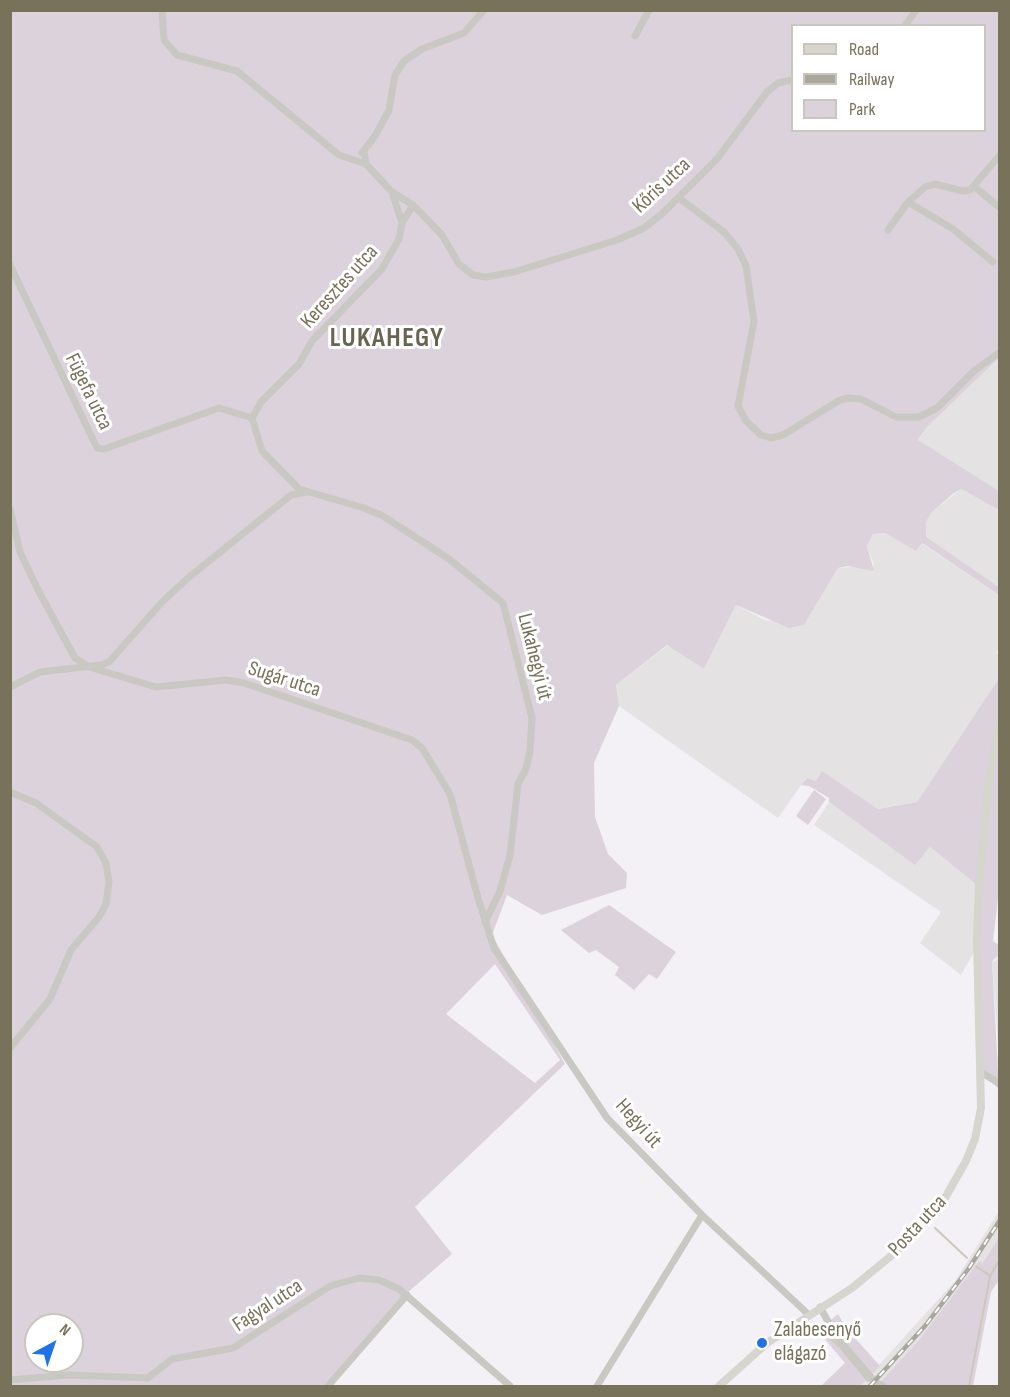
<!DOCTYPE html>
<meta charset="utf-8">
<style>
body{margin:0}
#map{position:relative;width:1010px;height:1397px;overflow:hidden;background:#f3f1f5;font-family:"Sofia Sans Condensed",sans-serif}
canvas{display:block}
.frame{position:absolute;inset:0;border:12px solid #78725b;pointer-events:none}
.legend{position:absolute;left:791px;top:24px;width:195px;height:108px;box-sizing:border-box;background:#fff;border:2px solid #c9c7bd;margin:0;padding:8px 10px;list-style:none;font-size:18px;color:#78725b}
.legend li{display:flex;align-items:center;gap:12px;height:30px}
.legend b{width:30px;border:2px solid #c9c7bd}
.north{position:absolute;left:24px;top:1313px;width:60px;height:60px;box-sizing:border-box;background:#fff;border:2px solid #c9c7bd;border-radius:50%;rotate:40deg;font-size:16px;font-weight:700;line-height:24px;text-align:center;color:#78725b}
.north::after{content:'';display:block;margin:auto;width:21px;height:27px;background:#2073e7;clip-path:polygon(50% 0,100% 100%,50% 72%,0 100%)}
</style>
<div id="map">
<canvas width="1010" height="1397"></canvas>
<div class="frame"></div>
<ul class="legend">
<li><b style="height:8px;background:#d6d5ce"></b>Road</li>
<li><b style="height:8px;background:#aaa79c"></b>Railway</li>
<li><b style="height:16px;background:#dcd2dc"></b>Park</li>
</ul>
<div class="north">N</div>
</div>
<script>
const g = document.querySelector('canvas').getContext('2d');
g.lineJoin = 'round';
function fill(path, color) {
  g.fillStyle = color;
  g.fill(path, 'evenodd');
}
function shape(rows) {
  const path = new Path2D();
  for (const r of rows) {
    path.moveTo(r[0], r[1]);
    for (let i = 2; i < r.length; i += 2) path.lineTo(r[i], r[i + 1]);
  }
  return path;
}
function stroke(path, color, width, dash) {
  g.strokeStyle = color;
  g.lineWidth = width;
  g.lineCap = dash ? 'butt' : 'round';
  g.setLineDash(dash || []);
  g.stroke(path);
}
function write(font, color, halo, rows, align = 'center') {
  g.font = font + ' "Sofia Sans Condensed",sans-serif';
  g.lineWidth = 6;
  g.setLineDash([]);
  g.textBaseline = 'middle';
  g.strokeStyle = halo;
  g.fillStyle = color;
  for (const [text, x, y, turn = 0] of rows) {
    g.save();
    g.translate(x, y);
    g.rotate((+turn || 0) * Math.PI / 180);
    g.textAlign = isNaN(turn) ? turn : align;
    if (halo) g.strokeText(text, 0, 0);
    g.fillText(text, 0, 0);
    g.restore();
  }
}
fill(shape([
 [999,358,999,491,918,441,926,428],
 [961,489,999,510,999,587,926,538,926,522,932,512],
 [885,533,915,550,921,543,999,595,999,648,996,653,999,655,999,678,917,802,878,809,822,772,816,781,806,778,778,818,619,706,616,685,668,645,704,669,736,605,765,620,804,625,838,568,874,565,867,546,873,534],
 [829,802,915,864,930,847,977,885,974,952,961,975,920,943,941,912,814,825],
 [999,954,999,1056,992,960,995,962],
 [999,1211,999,1237,983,1264,979,1261,918,1341,883,1380,877,1386,860,1386,955,1281]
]), '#e4e2e3');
fill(shape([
 [10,11,999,11,999,358,926,428,918,440,999,491,999,510,961,489,954,493,932,512,926,522,926,537,999,587,999,595,922,543,916,551,885,533,873,534,867,546,874,571,848,566,838,568,804,625,789,628,736,605,704,669,667,645,616,685,619,706,594,763,595,817,608,854,627,873,626,888,542,915,507,895,492,935,565,1064,415,1207,452,1254,399,1300,325,1386,11,1386],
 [792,26,984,26,984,130,792,130],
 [495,964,560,1060,535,1083,446,1014],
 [36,1325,72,1325,72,1361,36,1361],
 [999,678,1000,881,993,941,999,945,1000,954,992,961,999,1089,982,1074,977,885,930,847,915,865,829,802,829,798,809,786,801,785,807,778,816,781,822,771,878,809,917,802],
 [814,790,826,799,808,825,796,816],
 [609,905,676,952,657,979,649,974,634,990,615,975,619,967,596,950,589,953,561,930],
 [999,1237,999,1280,991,1292,973,1386,877,1386,918,1341,979,1261,983,1263],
 [838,1314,846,1328,880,1366,860,1386,821,1386,845,1363,818,1331]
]), '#dcd2dc');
stroke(shape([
 [935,1228,967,1258],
 [976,1266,990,1276],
 [813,1324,840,1347,868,1381],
 [969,1386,990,1276,1000,1259]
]), '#cdc7be', 2);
stroke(shape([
 [162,10,164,40,177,55,237,71,339,155,366,164],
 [905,26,916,10],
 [635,36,649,10],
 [364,151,366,164,392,192,402,223,399,239,382,269,312,341,299,364,261,402,252,418,262,451,299,489,364,508,383,516,449,559,503,603,532,718,530,751,526,769,518,784,510,855,500,891,485,922],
 [362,153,375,136,389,110,395,75,404,61,422,49,464,33,484,10],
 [975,187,1000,208],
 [392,192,413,205],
 [679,198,724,232,738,249,746,266,754,321,738,406,746,421,761,435,771,438,783,435,840,400,848,398,861,399,896,417,919,417,937,408,974,371,1000,352],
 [908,202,953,229,993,262],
 [402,223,413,205,442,235,459,264,473,275,486,277,514,272,617,240,644,228,663,213,717,159,767,92,778,83,792,80],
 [888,230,908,202,925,187,935,184,963,191,970,190,1000,155],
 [10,265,97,448,104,449,219,408,252,418],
 [10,509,20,552,38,590,75,658,89,667,156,687,226,680,244,683,412,740,422,748,450,794,478,898,494,948,607,1118,702,1215,808,1314],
 [10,687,40,672,101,665,109,662,163,601,188,578,291,495,306,492],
 [10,792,36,803,97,847,106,863,109,882,106,904,99,917,71,950,50,999,10,1048],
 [981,1072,1000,1084],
 [820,1307,836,1336,875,1382,883,1386],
 [10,1380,69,1375,148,1378,172,1359,233,1348,330,1286,359,1278,379,1280,399,1289,510,1386],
 [328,1386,407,1295],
 [597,1386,702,1215]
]), '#c9c8c2', 7);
stroke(shape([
 [719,1386,767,1343,852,1288,897,1251,941,1205,966,1161,975,1139,981,1108,977,940,979,883,988,786,1000,720]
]), '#d6d5ce', 8);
const rail = shape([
 [870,1386,925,1326,969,1268,1000,1220]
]);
stroke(rail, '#aaa79c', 4.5);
stroke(rail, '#fff', 2, [7]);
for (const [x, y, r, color] of [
 [762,1343,6,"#2073e7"]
]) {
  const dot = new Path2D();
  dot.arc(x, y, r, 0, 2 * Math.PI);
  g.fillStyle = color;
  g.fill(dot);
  stroke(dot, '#fff', 2);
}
write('21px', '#78725b', '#fff', [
 ["Kőris utca",662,186,-43],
 ["Keresztes utca",340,287,-48],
 ["Fügefa utca",88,392,64],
 ["Lukahegyi út",534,657,76],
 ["Sugár utca",284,680,18],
 ["Hegyi út",638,1124,48],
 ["Posta utca",918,1226,-47],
 ["Fagyal utca",268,1306,-33]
]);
write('21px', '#78725b', '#fff', [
 ["Zalabesenyő",774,1331],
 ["elágazó",774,1355]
], 'left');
g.letterSpacing = '1.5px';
write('bold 27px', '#686452', '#fff', [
 ["LUKAHEGY",387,339]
]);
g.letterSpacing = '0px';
</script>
